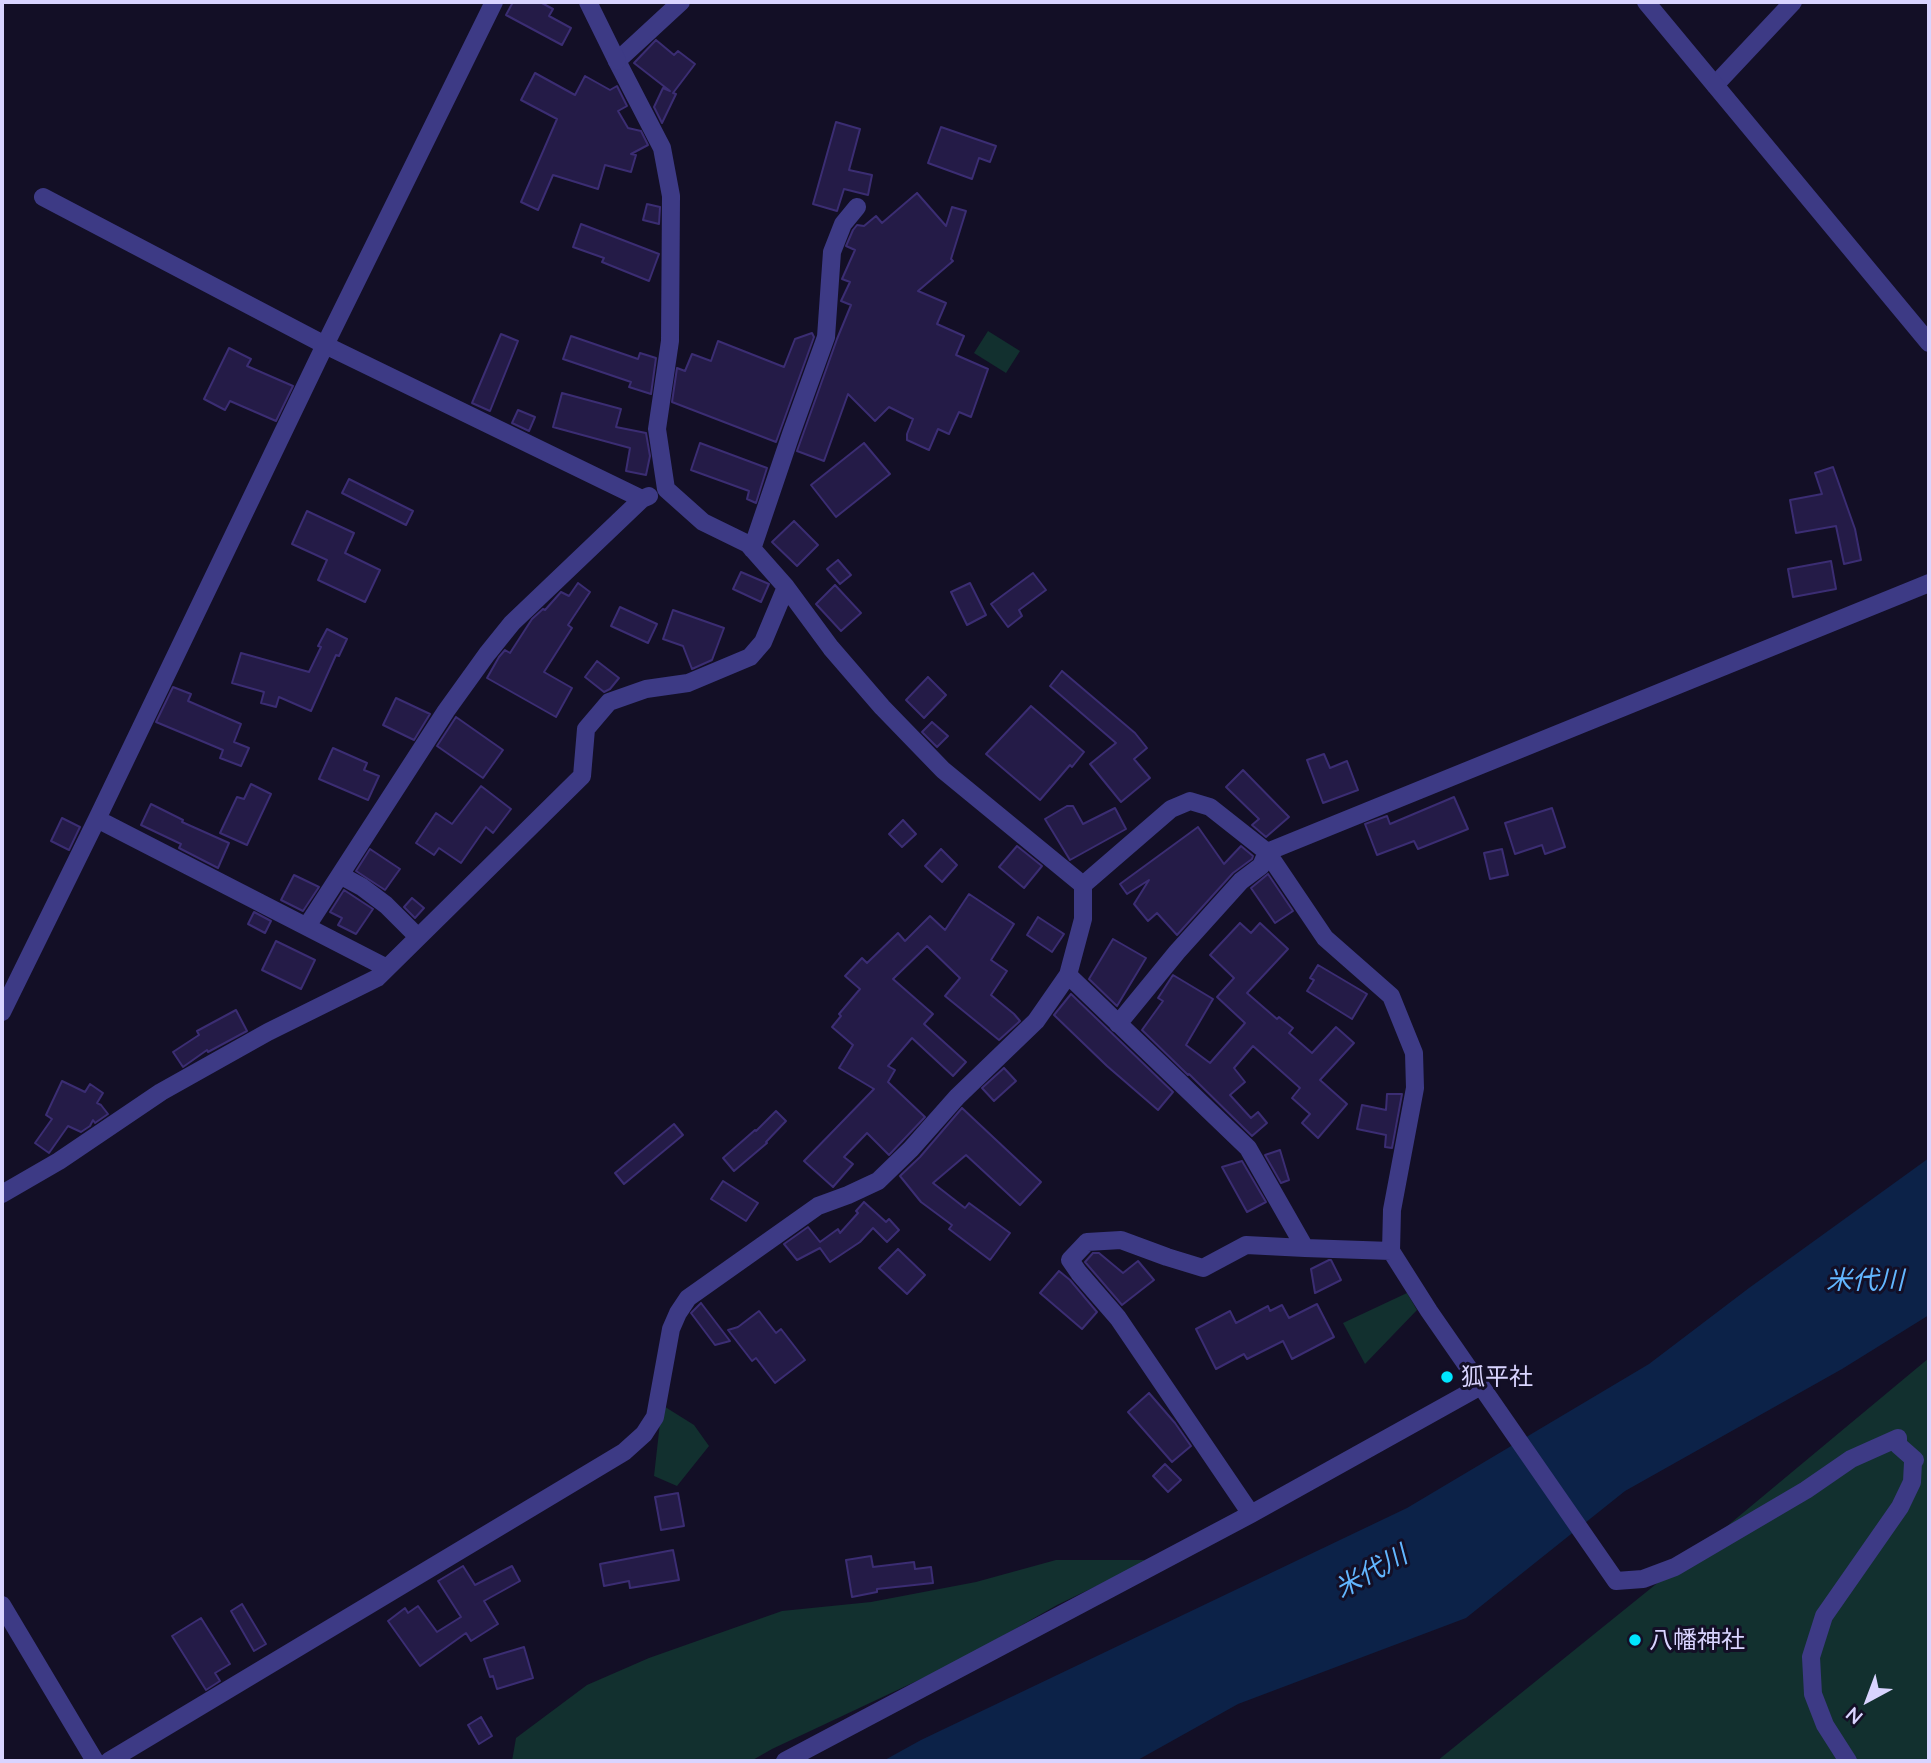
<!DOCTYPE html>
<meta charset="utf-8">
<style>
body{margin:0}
#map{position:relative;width:1931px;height:1763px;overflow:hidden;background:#130f26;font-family:Lato,sans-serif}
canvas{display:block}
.frame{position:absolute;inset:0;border:4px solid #d9d4ff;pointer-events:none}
.north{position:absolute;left:1833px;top:1665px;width:70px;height:70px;-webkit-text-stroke:5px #130f26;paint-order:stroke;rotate:221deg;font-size:19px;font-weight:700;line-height:28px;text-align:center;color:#d9d4ff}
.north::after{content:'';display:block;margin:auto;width:24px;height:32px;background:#d9d4ff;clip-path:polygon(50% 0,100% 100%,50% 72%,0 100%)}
</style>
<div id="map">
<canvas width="1931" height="1763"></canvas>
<div class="frame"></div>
<div class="north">N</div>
</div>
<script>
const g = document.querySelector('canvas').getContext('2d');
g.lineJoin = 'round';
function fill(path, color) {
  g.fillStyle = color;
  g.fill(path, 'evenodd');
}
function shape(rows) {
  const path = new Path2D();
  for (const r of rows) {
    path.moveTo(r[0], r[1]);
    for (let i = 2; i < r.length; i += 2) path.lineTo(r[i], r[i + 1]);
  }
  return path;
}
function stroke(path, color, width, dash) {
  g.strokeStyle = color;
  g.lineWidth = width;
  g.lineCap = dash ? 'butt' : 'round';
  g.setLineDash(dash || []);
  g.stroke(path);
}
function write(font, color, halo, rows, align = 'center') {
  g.font = font + ' Lato,"Noto Sans JP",sans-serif';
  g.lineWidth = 6;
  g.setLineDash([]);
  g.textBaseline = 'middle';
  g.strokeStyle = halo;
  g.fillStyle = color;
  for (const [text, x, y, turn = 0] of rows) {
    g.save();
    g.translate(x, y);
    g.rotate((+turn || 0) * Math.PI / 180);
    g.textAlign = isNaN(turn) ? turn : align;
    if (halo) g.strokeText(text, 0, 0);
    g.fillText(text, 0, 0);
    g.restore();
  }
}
fill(shape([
 [988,331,1020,351,1006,373,974,353],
 [1407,1293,1417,1310,1365,1364,1343,1323],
 [1929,1358,1929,1761,1437,1761,1702,1547],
 [662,1405,694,1425,709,1446,677,1486,654,1476],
 [1056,1560,1144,1560,1144,1563,1057,1605,957,1662,772,1749,751,1761,512,1761,516,1738,587,1685,649,1658,782,1611,871,1602,976,1582]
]), '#12302f');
fill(shape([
 [1929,1158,1929,1315,1842,1369,1625,1491,1466,1618,1238,1704,1136,1761,883,1761,921,1740,1407,1508,1649,1364,1749,1288]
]), '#0c2248');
const building = shape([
 [513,2,540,2,553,9,549,16,571,28,562,45,506,15,513,2],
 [656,40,674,55,678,51,695,64,673,93,676,94,662,123,654,107,663,88,670,91,634,63,656,40],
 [535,73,575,95,585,76,610,90,617,86,627,106,618,111,628,128,641,131,648,145,631,154,636,155,631,172,605,165,598,189,553,175,538,210,521,202,557,119,521,100,535,73],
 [836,122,860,129,849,170,872,175,868,195,844,189,837,211,813,204,836,122],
 [941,127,996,146,990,162,979,158,972,179,928,163,941,127],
 [917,193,946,226,952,207,966,211,951,259,953,261,918,291,946,303,937,324,964,336,956,355,988,369,971,417,959,412,949,434,938,429,929,450,907,440,907,434,913,419,889,407,875,421,848,394,824,461,797,451,837,339,851,305,841,301,850,282,842,279,855,250,846,246,853,230,857,225,864,226,876,216,882,223,917,193],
 [647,204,660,207,659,224,643,220,647,204],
 [581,224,659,254,649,281,602,262,604,258,573,247,581,224],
 [812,333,814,337,776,442,672,402,677,368,685,371,692,354,711,361,718,341,784,367,795,339,812,333],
 [501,334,518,341,490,411,472,403,501,334],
 [571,336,638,359,640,353,656,358,651,394,629,387,631,382,563,359,571,336],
 [229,348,251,359,247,366,293,386,276,421,230,401,225,410,204,399,229,348],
 [562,393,621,409,616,427,646,433,650,456,646,475,626,471,630,448,553,427,562,393],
 [518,410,535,417,529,431,512,423,518,410],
 [700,443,767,468,756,503,747,499,749,491,691,470,700,443],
 [864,443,890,474,836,517,811,485,864,443],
 [1833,467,1855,529,1861,560,1844,564,1836,526,1796,533,1790,500,1822,494,1815,473,1833,467],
 [349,479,413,511,406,525,342,493,349,479],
 [307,511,354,533,345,553,380,570,365,602,318,580,327,560,292,544,307,511],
 [794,521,818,545,797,566,772,542,794,521],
 [838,560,851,575,840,584,827,569,838,560],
 [1831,561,1836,589,1793,597,1788,569,1831,561],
 [741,572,769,584,761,602,733,589,741,572],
 [1033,573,1046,590,1019,610,1022,616,1008,627,991,604,1033,573],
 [578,583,590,592,568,625,572,628,544,672,572,688,556,717,487,678,499,657,505,650,510,653,532,619,543,609,545,610,561,592,569,596,578,583],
 [970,583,986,615,967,625,951,592,970,583],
 [835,585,861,613,841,631,816,604,835,585],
 [620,607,657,624,648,643,611,626,620,607],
 [673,610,724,628,712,660,692,669,683,646,663,639,673,610],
 [327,629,347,639,339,656,336,655,311,711,279,697,276,707,261,703,264,692,232,683,241,653,309,672,321,647,318,646,327,629],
 [597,661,619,678,610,689,604,692,585,677,597,661],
 [1062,671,1135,733,1147,748,1134,759,1150,778,1121,802,1090,764,1116,743,1050,686,1062,671],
 [928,677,946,695,924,718,906,700,928,677],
 [173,687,191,694,188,701,241,724,234,742,249,748,241,766,220,758,223,750,156,722,173,687],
 [396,698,430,714,414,740,383,725,396,698],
 [1031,706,1084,752,1072,767,1070,765,1040,800,986,754,1031,706],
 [456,717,503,750,483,778,437,746,456,717],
 [932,722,948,736,937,747,922,732,932,722],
 [333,748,367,763,364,770,379,776,368,800,319,779,333,748],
 [1324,754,1330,768,1347,761,1358,790,1323,803,1307,760,1324,754],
 [1243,770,1289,817,1266,837,1252,825,1259,819,1226,787,1243,770],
 [251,784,271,794,247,845,220,833,237,797,244,799,251,784],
 [481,786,511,809,493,833,486,827,461,863,439,848,434,855,416,843,436,813,452,824,481,786],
 [1454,797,1468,829,1418,849,1414,841,1377,855,1365,824,1387,816,1390,824,1454,797],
 [151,804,183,820,182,822,229,843,218,868,179,848,181,844,141,825,151,804],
 [1067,806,1073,806,1083,824,1115,808,1126,829,1070,860,1045,819,1067,806],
 [1552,808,1565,847,1545,854,1542,845,1515,854,1505,823,1552,808],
 [62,818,80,827,69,850,51,841,62,818],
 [903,820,916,834,902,847,889,834,903,820],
 [1198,827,1224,864,1241,846,1253,856,1252,859,1233,873,1177,935,1157,913,1148,921,1134,904,1149,880,1127,894,1120,884,1198,827],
 [1017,846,1042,866,1024,888,999,867,1017,846],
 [370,849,400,869,385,890,356,871,370,849],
 [941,849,957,865,942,882,925,866,941,849],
 [1502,849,1508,875,1490,879,1484,853,1502,849],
 [1268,874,1293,911,1275,923,1251,888,1268,874],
 [294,875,319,887,303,911,281,900,294,875],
 [344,890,373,909,356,934,338,925,342,918,330,912,344,890],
 [969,894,1014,924,991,960,1007,971,991,995,1014,1014,1020,1021,999,1040,945,996,960,978,927,946,893,979,933,1014,924,1024,966,1062,953,1076,912,1038,888,1066,895,1070,888,1082,925,1117,889,1155,867,1133,844,1157,853,1164,833,1187,804,1161,874,1089,839,1068,853,1045,832,1027,841,1016,839,1014,860,989,845,976,862,958,867,963,898,933,905,941,930,916,945,930,969,894],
 [412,898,424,908,415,918,404,907,412,898],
 [254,912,271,921,265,933,248,924,254,912],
 [1038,917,1064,934,1052,952,1027,935,1038,917],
 [1240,923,1251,933,1260,923,1288,949,1247,993,1277,1019,1279,1017,1293,1028,1289,1033,1312,1053,1336,1027,1354,1043,1320,1080,1347,1104,1318,1138,1302,1123,1310,1114,1292,1098,1300,1088,1253,1046,1234,1068,1245,1082,1230,1095,1251,1118,1258,1112,1267,1123,1252,1136,1189,1074,1188,1075,1142,1030,1163,1001,1158,998,1173,975,1213,999,1186,1045,1210,1063,1245,1023,1217,997,1234,978,1210,955,1240,923],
 [1113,939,1146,958,1117,1006,1089,979,1113,939],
 [276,941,315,960,301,989,262,970,276,941],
 [1318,965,1367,994,1352,1019,1307,991,1314,980,1310,978,1318,965],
 [1071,994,1173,1092,1158,1110,1107,1066,1054,1015,1071,994],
 [236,1010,247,1031,208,1052,207,1050,183,1067,173,1052,199,1035,197,1031,236,1010],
 [1004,1068,1016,1081,994,1101,982,1088,1004,1068],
 [62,1081,85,1092,90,1084,103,1093,97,1103,101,1105,108,1114,95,1123,93,1120,90,1126,81,1132,68,1126,49,1153,35,1143,52,1119,46,1115,62,1081],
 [1387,1094,1402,1094,1392,1148,1385,1147,1386,1135,1357,1129,1362,1105,1386,1110,1387,1094],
 [962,1108,1041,1182,1020,1205,966,1155,933,1183,965,1208,969,1203,1010,1233,990,1260,949,1229,952,1225,921,1202,900,1176,920,1157,962,1108],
 [776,1111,786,1121,766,1142,767,1143,734,1171,723,1158,755,1130,756,1131,776,1111],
 [674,1124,683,1135,624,1184,615,1173,674,1124],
 [1280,1150,1289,1180,1281,1183,1265,1155,1280,1150],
 [1242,1161,1266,1202,1247,1212,1222,1167,1242,1161],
 [723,1181,758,1203,746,1221,711,1199,723,1181],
 [864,1202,886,1222,889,1219,899,1230,887,1242,873,1228,860,1242,830,1262,820,1248,797,1260,784,1244,808,1227,820,1242,838,1229,840,1233,858,1213,856,1211,864,1202],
 [898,1249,925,1275,907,1294,879,1268,898,1249],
 [1093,1253,1099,1253,1123,1273,1138,1261,1154,1280,1122,1305,1085,1262,1093,1253],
 [1329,1260,1331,1260,1341,1280,1315,1293,1311,1269,1329,1260],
 [1059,1271,1070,1280,1097,1312,1082,1329,1040,1293,1059,1271],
 [701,1303,730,1341,715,1345,691,1313,701,1303],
 [1317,1304,1334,1337,1292,1359,1283,1341,1247,1359,1244,1354,1216,1369,1196,1329,1230,1311,1236,1323,1268,1306,1270,1311,1282,1305,1289,1318,1317,1304],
 [759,1311,776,1333,781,1329,805,1360,775,1383,756,1358,752,1361,728,1330,738,1327,759,1311],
 [1149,1393,1175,1423,1191,1446,1172,1462,1128,1412,1149,1393],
 [1165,1464,1181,1480,1168,1492,1153,1476,1165,1464],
 [678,1493,684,1526,661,1530,655,1497,678,1493],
 [673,1550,679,1580,630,1588,629,1581,604,1586,600,1564,673,1550],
 [871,1556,873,1567,914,1562,915,1569,931,1567,933,1583,877,1589,877,1592,852,1597,846,1560,871,1556],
 [463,1566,475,1585,512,1566,520,1581,484,1601,498,1624,471,1641,466,1633,420,1666,388,1621,405,1608,408,1613,418,1606,437,1632,461,1617,438,1581,463,1566],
 [242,1604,266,1644,254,1651,231,1611,242,1604],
 [201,1618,230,1664,215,1673,220,1681,206,1690,172,1636,201,1618],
 [524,1647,533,1678,497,1689,493,1676,490,1677,484,1659,524,1647],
 [481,1717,492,1736,479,1744,468,1725,481,1717]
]);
fill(building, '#241b47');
stroke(building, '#3b2d73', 2);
stroke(shape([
 [1715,85,1793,2],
 [43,197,325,345,642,499],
 [752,549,791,434,826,337,832,252,843,224,857,207],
 [97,819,387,968],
 [340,875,362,887,386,905,418,937],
 [1083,885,1171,809,1190,801,1210,807,1267,852,1325,938,1391,996,1414,1053,1415,1088,1392,1210,1391,1251,1429,1311,1616,1581,1643,1579,1675,1567,1806,1490,1851,1459,1898,1438,1898,1445,1915,1460,1913,1462,1912,1482,1900,1507,1824,1616,1811,1657,1813,1694,1825,1725,1848,1761],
 [307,926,446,711,487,654,512,623,642,499,649,496],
 [1068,975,1248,1148,1305,1248,1391,1251],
 [2,1012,97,819,325,345,494,2],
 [1118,1024,1177,952,1241,881,1261,866,1267,852,1929,583],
 [2,1194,59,1161,161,1092,268,1032,377,978,582,776,586,729,609,702,646,689,688,683,750,657,763,642,786,587],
 [1251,1514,1118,1318,1079,1273,1070,1260,1087,1242,1121,1240,1167,1257,1203,1268,1246,1245,1305,1248],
 [2,1605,95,1761],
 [109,1761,624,1452,644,1434,655,1417,671,1329,678,1313,688,1298,818,1206,848,1195,878,1181,911,1149,957,1097,1036,1021,1068,975,1083,919,1083,885,943,770,882,707,831,648,786,587,748,544,703,522,666,489,657,429,670,341,671,196,662,148,617,61,681,2],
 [785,1761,1251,1514,1481,1386]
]), '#3d3a85', 18);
stroke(shape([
 [588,2,617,61],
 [1646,2,1929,343]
]), '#3d3a85', 18);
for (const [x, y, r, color] of [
 [1447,1377,7,"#00e5ff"],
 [1635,1640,7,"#00e5ff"]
]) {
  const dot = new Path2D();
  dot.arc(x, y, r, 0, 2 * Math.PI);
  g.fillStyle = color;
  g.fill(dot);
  stroke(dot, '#130f26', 2.5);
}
write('24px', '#d9d4ff', '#130f26', [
 ["狐平社",1461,1377],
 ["八幡神社",1649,1640]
], 'left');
write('italic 26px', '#62b6ff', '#130f26', [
 ["米代川",1865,1281],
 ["米代川",1371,1572,-29]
]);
</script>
